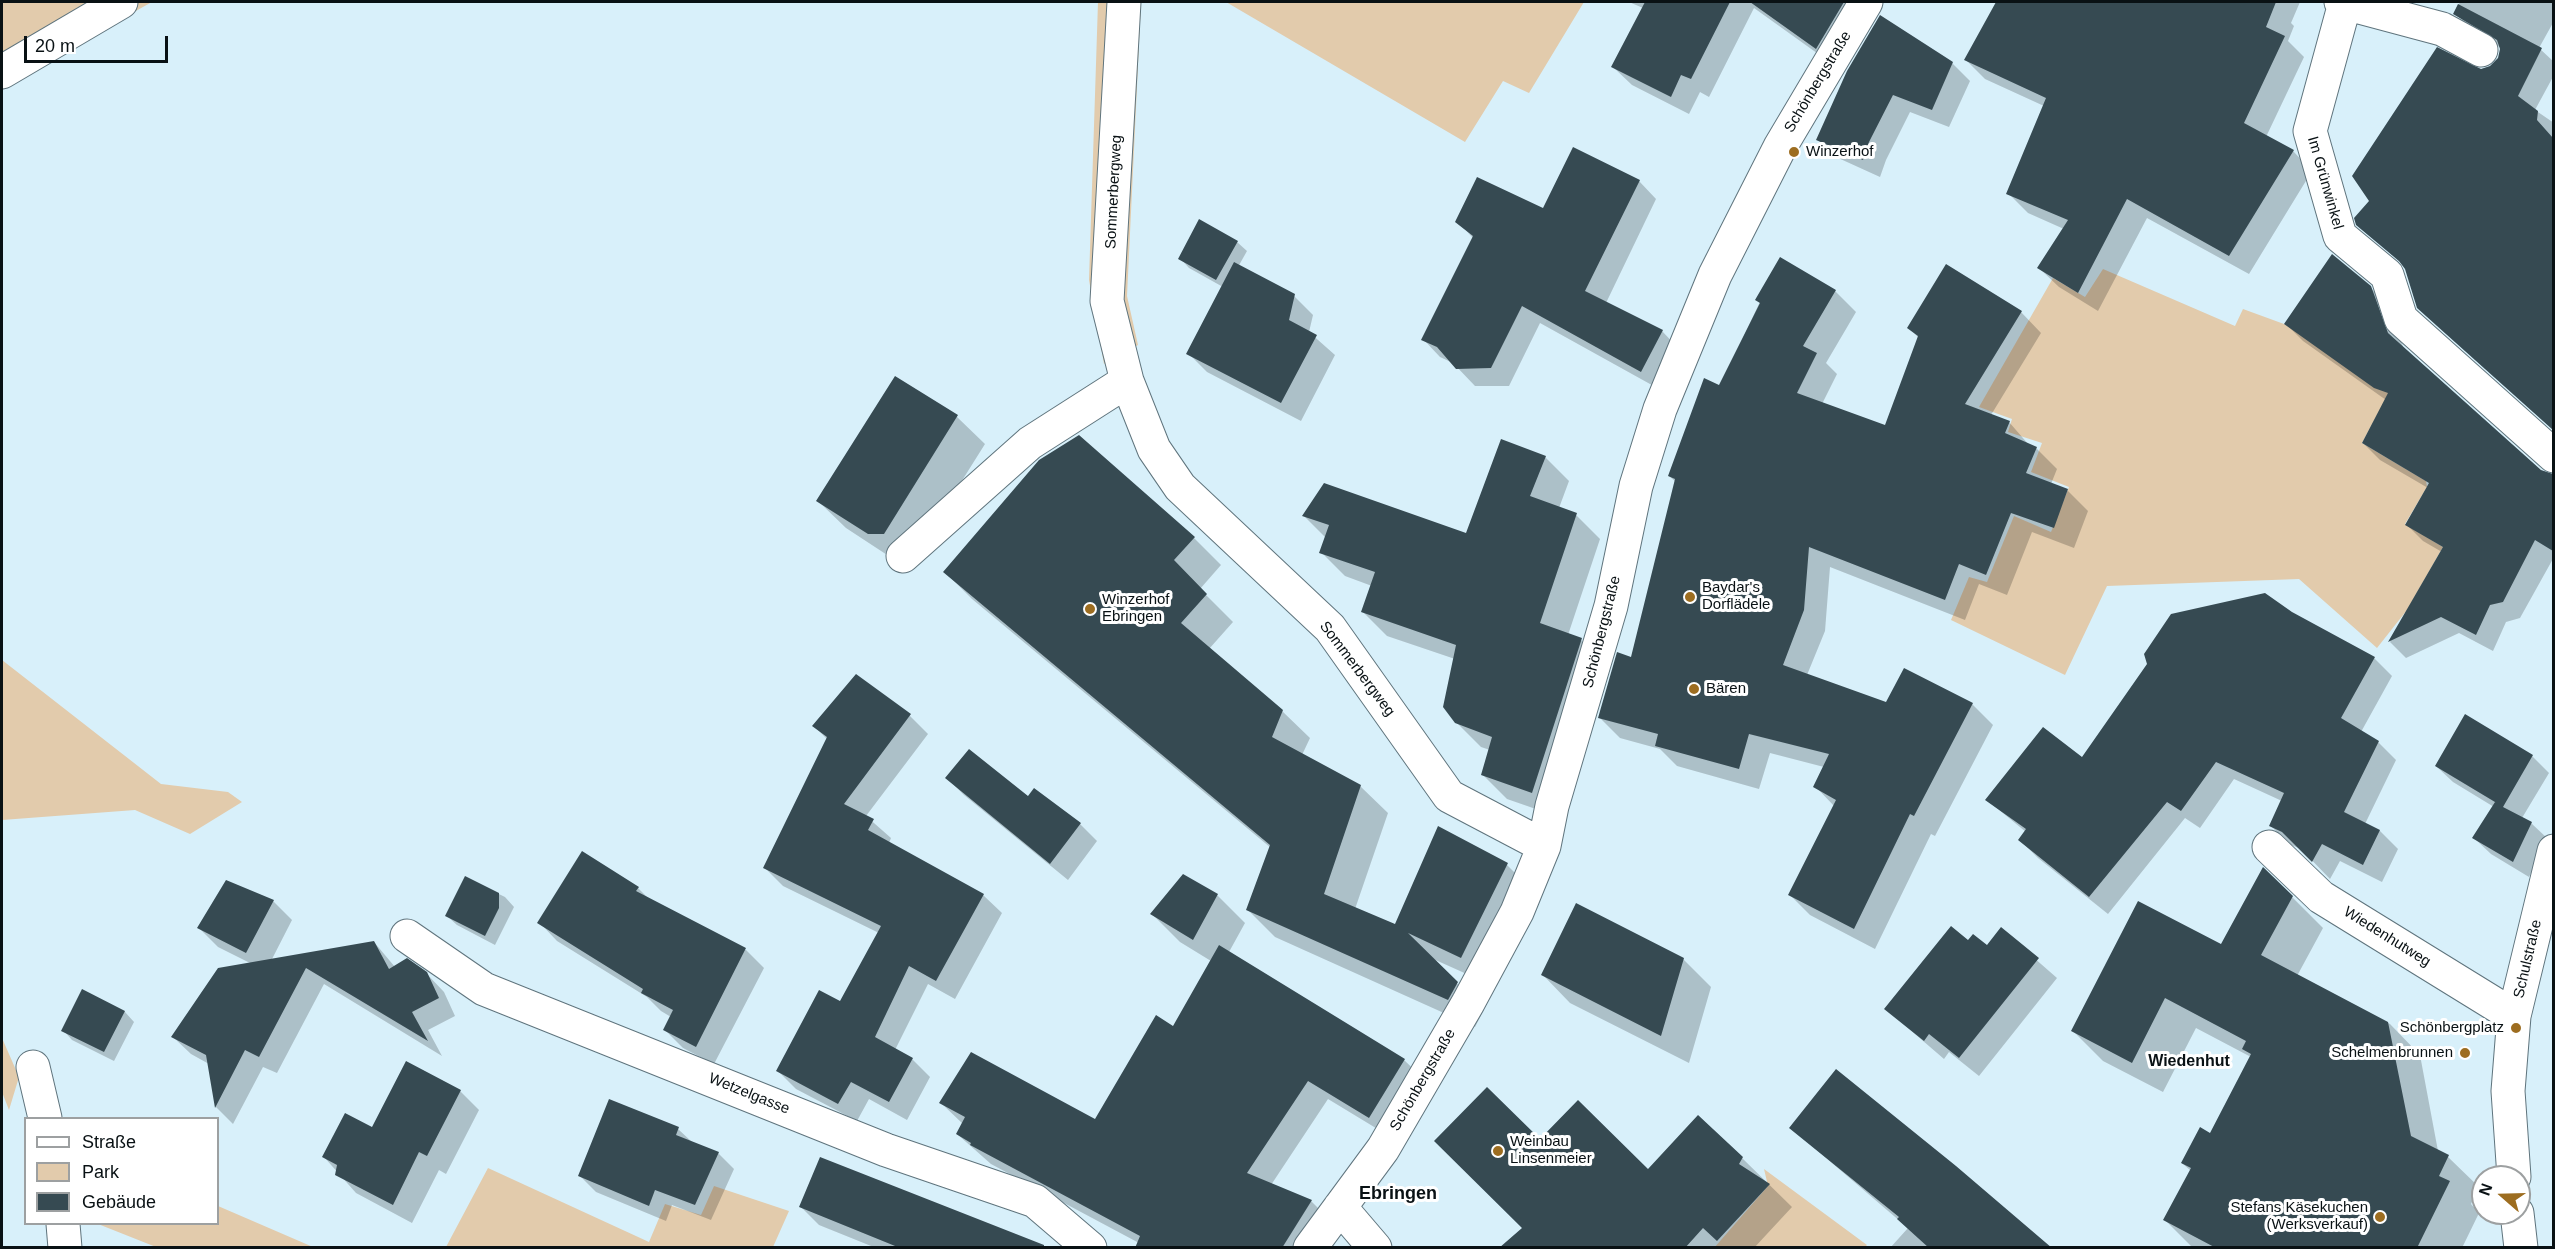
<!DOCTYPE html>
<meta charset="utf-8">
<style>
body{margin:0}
#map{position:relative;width:2555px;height:1249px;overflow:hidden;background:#d8f0fa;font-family:Arial,sans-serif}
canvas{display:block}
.frame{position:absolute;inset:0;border:3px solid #091114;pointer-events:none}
.legend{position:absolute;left:24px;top:1117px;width:195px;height:108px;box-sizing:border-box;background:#fff;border:2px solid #9da0a1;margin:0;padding:8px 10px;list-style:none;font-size:18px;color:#091114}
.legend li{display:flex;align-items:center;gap:12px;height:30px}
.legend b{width:30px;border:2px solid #9da0a1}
.north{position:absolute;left:2471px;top:1165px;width:60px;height:60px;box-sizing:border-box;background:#fff;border:2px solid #9da0a1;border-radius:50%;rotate:290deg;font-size:16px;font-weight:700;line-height:24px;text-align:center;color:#091114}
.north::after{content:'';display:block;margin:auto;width:21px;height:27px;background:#9d6d20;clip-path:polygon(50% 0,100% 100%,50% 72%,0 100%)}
.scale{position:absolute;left:24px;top:36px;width:144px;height:27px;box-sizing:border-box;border:3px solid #091114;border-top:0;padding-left:8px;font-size:18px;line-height:21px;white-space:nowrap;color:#091114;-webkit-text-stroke:4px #fff;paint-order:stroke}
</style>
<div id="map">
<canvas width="2555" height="1249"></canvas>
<div class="frame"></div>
<ul class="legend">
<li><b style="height:8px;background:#fff"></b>Straße</li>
<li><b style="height:16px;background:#e2cbac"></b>Park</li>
<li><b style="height:16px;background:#364a52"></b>Gebäude</li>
</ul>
<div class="north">N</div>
<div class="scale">20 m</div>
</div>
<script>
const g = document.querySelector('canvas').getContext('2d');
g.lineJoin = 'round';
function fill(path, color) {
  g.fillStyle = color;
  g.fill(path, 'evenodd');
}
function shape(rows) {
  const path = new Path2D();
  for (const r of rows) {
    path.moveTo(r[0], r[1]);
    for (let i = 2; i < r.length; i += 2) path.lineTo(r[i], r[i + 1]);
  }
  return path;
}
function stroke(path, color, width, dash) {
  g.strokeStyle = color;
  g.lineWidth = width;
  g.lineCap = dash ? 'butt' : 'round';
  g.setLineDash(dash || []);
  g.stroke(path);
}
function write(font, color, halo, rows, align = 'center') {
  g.font = font + ' Arial,sans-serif';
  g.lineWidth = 6;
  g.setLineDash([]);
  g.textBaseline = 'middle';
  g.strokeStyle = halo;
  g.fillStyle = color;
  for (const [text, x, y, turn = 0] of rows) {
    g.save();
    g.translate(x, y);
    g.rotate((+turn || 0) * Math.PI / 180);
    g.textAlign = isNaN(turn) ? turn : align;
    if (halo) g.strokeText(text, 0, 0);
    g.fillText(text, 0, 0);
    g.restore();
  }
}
fill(shape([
 [2,2,152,2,2,85],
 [1098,2,1141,2,1127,296,1138,345,1104,364,1089,280],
 [1226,2,1584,2,1529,93,1503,81,1465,142],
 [2103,269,2235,326,2243,309,2284,324,2391,389,2362,443,2426,481,2427,487,2405,524,2443,547,2407,610,2377,648,2299,579,2107,586,2065,675,1951,620,1969,577,1987,582,2014,516,2051,532,2069,487,2031,472,2042,443,2008,432,2012,419,1979,407,2053,278,2085,297],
 [2,660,161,784,228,792,242,802,190,834,135,810,2,820],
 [2,1038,19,1077,9,1110,2,1092],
 [488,1168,649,1242,665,1204,701,1215,714,1186,789,1211,773,1247,446,1247],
 [1764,1169,1867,1245,1864,1248,1714,1248,1768,1186],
 [218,1206,313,1247,156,1247,98,1224,218,1224]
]), '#e2cbac');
fill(shape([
 [1629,2,1851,2,1835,66,1754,8,1709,97,1700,92,1689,114,1632,85,1613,67,1643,8],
 [1998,2,2300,2,2291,23,2294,26,2288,41,2304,57,2266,137,2293,151,2312,171,2249,274,2147,218,2098,311,2059,287,2039,268,2064,229,2028,213,2008,193,2044,106,1985,79,1966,60],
 [2460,2,2554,2,2554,21,2539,48,2554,62,2554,75,2535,110,2554,123,2554,430,2436,325,2405,267,2358,224,2481,70,2491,68,2499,59,2501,48,2472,30,2455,13],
 [1885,26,1952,63,1970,81,1949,127,1910,112,1886,160,1880,177,1836,157,1818,140],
 [1639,181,1656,199,1606,303,1662,331,1679,349,1659,389,1540,323,1509,386,1475,386,1453,363,1440,357,1423,339,1473,238,1457,221,1544,210],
 [1237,242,1247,251,1238,267,1294,296,1313,315,1309,332,1335,355,1301,421,1207,372,1188,353,1223,287,1189,268,1180,258],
 [1780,259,1835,291,1856,312,1826,363,1837,374,1822,404,1886,427,1919,338,1909,328,2021,312,2041,333,1991,415,2009,422,2029,445,2036,448,2057,469,2051,484,2067,490,2088,511,2074,548,2032,532,2007,595,1979,584,1965,620,1830,567,1825,631,1807,675,1887,704,1972,704,1993,725,1935,836,1931,834,1875,949,1810,915,1790,895,1835,807,1815,786,1824,767,1770,753,1759,789,1677,766,1660,749,1620,738,1599,717,1632,659,1676,482,1669,476,1720,387],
 [2370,287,2387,305,2404,349,2541,471,2554,476,2554,557,2520,618,2506,622,2493,651,2459,633,2406,658,2390,642,2442,552,2423,541,2406,524,2428,488,2380,460,2363,443,2386,400,2303,341,2286,324],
 [895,378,957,417,985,444,907,568,846,528,818,501],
 [1545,457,1569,481,1559,508,1576,515,1600,539,1568,635,1581,640,1605,664,1556,816,1507,799,1483,775,1490,750,1481,747,1456,722,1455,659,1387,636,1363,612,1372,586,1345,576,1321,552,1326,538,1304,516,1467,535],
 [1194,538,1221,565,1200,589,1233,622,1209,649,1282,711,1310,738,1302,755,1360,786,1388,813,1355,909,1396,926,1507,865,1534,892,1489,984,1431,958,1484,1010,1475,1027,1275,937,1248,910,1271,848,972,599,945,572],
 [2291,613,2374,658,2392,676,2361,732,2378,742,2396,760,2365,824,2380,831,2398,849,2382,882,2340,861,2330,879,2301,849,2289,844,2271,826,2282,801,2234,779,2200,828,2185,818,2108,914,2038,858,2020,840,2026,832,1987,800,2083,759],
 [856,676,910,716,928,734,866,816,891,838,889,843,983,895,1002,913,955,999,928,984,895,1050,912,1059,930,1077,907,1120,869,1099,857,1121,796,1089,778,1071,840,1003,879,933,783,886,765,868,827,739,814,726],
 [2466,716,2532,756,2549,773,2522,818,2531,823,2548,839,2529,877,2491,854,2474,838,2494,807,2453,782,2436,766],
 [947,778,1028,798,1080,824,1097,841,1068,880,964,795],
 [466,878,505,897,514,907,495,945,457,925,447,916],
 [638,888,649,899,746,950,764,968,714,1064,683,1048,665,1030,671,1017,661,1011,647,997,557,941,539,922],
 [1217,895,1245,923,1229,952,1404,1060,1424,1079,1389,1136,1328,1099,1271,1185,1311,1201,1330,1220,1313,1248,1136,1248,1139,1243,991,1164,957,1134,963,1124,941,1103,1095,1121,1173,1028,1211,961,1180,942,1152,914],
 [2292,897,2323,928,2297,976,2390,1024,2420,1055,2438,1151,2448,1157,2479,1187,2471,1204,2479,1213,2462,1248,2193,1248,2165,1220,2191,1171,2182,1163,2211,1135,2251,1057,2196,1028,2163,1092,2103,1061,2073,1031,2221,946],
 [273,901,292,920,271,961,374,942,395,967,426,973,444,992,455,1016,428,1030,442,1056,324,984,277,1073,263,1067,233,1124,216,1107,209,1064,191,1054,173,1037,252,964,218,947,199,928],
 [2001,929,2057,978,1979,1076,1949,1052,1944,1059,1886,1009,1968,942,1987,947],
 [1683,959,1711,987,1689,1063,1570,1003,1543,975],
 [83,991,125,1012,134,1022,114,1061,72,1040,63,1030],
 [460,1091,479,1110,446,1174,439,1170,412,1223,356,1193,324,1157,373,1129],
 [1791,1128,2050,1248,1890,1248,1908,1228],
 [678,1129,692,1142,718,1153,734,1169,711,1220,672,1205,666,1221,596,1192,580,1176],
 [1540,1142,1648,1171,1742,1158,1792,1207,1754,1248,1501,1248,1524,1228],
 [821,1158,1046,1248,876,1248,819,1225,801,1207]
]), '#0003');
fill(shape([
 [1645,2,1730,2,1691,79,1681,75,1671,97,1611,67],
 [1750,2,1844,2,1816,49],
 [1996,2,2276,2,2266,27,2285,36,2244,123,2294,150,2229,256,2127,199,2078,293,2037,268,2068,220,2006,194,2046,98,1964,60],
 [2458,4,2542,48,2518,96,2538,111,2537,120,2553,138,2553,430,2417,308,2405,269,2399,261,2356,225,2354,218,2369,201,2352,176,2437,47,2481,69,2490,66,2498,58,2500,49,2497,40,2453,14],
 [1880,15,1953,62,1932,110,1893,95,1869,142,1863,160,1816,140,1847,71],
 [1573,147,1640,180,1585,291,1663,330,1641,372,1522,306,1491,368,1456,369,1437,347,1421,340,1473,236,1455,222,1477,177,1543,208],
 [1199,219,1238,241,1216,280,1178,259],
 [2332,254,2371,286,2388,333,2541,470,2553,474,2553,551,2535,540,2503,602,2490,605,2476,635,2441,617,2388,642,2443,547,2405,525,2429,483,2362,443,2388,393,2374,388,2284,324],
 [1780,257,1836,290,1803,346,1817,353,1797,393,1885,425,1918,336,1907,328,1946,264,2022,311,1965,404,2010,421,2005,433,2037,447,2026,473,2068,489,2054,528,2011,513,1986,575,1959,564,1945,600,1809,547,1804,610,1783,665,1886,702,1904,668,1973,703,1914,816,1910,814,1854,929,1788,895,1836,800,1813,787,1829,754,1749,734,1739,769,1655,746,1658,734,1598,718,1617,652,1631,657,1675,479,1668,476,1704,378,1719,385,1760,303,1755,300],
 [1234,262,1295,294,1289,320,1317,335,1281,403,1186,354],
 [895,376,958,415,884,534,868,534,816,501],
 [1079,435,1195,537,1174,560,1207,594,1181,623,1283,710,1272,737,1361,785,1324,894,1395,924,1438,826,1508,863,1461,958,1408,933,1458,982,1448,1000,1246,910,1270,845,943,572,1039,460],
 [1501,439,1546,456,1530,496,1577,513,1540,623,1582,638,1532,793,1481,775,1492,737,1455,723,1443,707,1456,645,1361,612,1375,572,1319,553,1329,525,1302,516,1324,483,1466,533],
 [2265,593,2292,612,2375,657,2341,718,2379,741,2344,812,2380,830,2363,865,2322,844,2312,862,2282,832,2269,826,2284,793,2216,762,2181,811,2167,802,2089,897,2018,840,2026,829,1985,800,2043,727,2082,757,2147,664,2144,654,2171,614],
 [856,674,911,714,844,804,874,819,868,830,984,894,936,981,909,966,875,1037,913,1058,889,1102,851,1082,838,1104,776,1071,819,990,840,1001,881,926,763,868,827,737,812,726],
 [2465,714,2533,755,2503,807,2532,822,2513,862,2472,838,2495,802,2500,805,2435,766],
 [969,749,1028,796,1034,788,1081,823,1050,864,945,778],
 [582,851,639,887,636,891,746,948,696,1047,663,1030,673,1010,641,993,643,989,537,923],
 [2263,867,2293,896,2261,955,2388,1022,2411,1136,2449,1155,2439,1176,2450,1181,2417,1248,2216,1248,2163,1220,2191,1168,2181,1163,2200,1127,2210,1133,2251,1054,2242,1049,2246,1041,2165,998,2132,1063,2071,1031,2138,901,2221,944],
 [1183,874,1218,894,1193,940,1150,914],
 [465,876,499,893,499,908,485,936,445,916],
 [226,880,274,900,246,953,197,928],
 [1576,903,1684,958,1661,1036,1541,975],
 [1951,926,1968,940,1973,934,1987,945,2001,927,2039,958,1959,1058,1929,1034,1924,1041,1884,1009],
 [374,941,389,969,407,958,427,972,439,998,412,1012,428,1041,306,968,259,1057,245,1050,215,1108,206,1055,171,1037,218,968],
 [1219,945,1405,1059,1369,1118,1308,1081,1247,1173,1312,1200,1282,1248,1135,1248,1140,1236,970,1145,971,1143,956,1134,965,1117,939,1103,971,1052,1095,1119,1156,1015,1173,1026],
 [82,989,125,1011,104,1052,61,1031],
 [406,1061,461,1090,427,1156,419,1152,393,1205,335,1175,337,1165,322,1157,345,1113,372,1127],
 [1836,1069,1956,1166,2052,1248,1929,1248,1897,1219,1899,1217,1789,1128],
 [1487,1087,1540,1139,1578,1100,1648,1169,1698,1115,1743,1157,1739,1164,1770,1184,1717,1241,1703,1228,1685,1248,1499,1248,1522,1228,1434,1141],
 [609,1099,679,1127,676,1135,719,1152,695,1205,655,1190,649,1206,578,1176],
 [820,1157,1044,1245,1044,1248,900,1248,799,1207]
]), '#364a52');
const street = shape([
 [1124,2,1107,301,1127,381,1154,449,1180,487,1330,628,1449,796,1544,846],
 [2341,2,2442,29,2481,50],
 [2345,3,2310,131,2340,236,2387,275,2401,319,2554,456],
 [2,72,121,2],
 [903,556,1030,443,1127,381],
 [2269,847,2321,897,2514,1016],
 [407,936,484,989,886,1150,1035,1201,1090,1248],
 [33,1067,45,1118],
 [2514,1177,2508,1091,2514,1016,2554,851],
 [1340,1207,1375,1248],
 [2517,1213,2521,1248],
 [63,1224,65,1248],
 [1310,1248,1383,1149,1468,1003,1517,912,1544,846,1552,806,1611,606,1636,486,1660,409,1715,275,1780,147,1866,2]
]);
stroke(street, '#5f747d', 35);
stroke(street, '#fff', 33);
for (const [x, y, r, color] of [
 [1794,152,6,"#9d6d20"],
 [1690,597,6,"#9d6d20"],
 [1090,609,6,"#9d6d20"],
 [1694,689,6,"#9d6d20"],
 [2516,1028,6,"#9d6d20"],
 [2465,1053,6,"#9d6d20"],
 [1498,1151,6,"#9d6d20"],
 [2380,1217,6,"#9d6d20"]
]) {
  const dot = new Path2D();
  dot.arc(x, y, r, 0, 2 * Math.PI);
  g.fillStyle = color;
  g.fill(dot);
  stroke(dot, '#fff', 2);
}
write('15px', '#091114', '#fff', [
 ["Schönbergstraße",1818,82,-59],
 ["Im Grünwinkel",2325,183,74],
 ["Sommerbergweg",1114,192,-87],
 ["Schönbergstraße",1602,632,-76],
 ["Sommerbergweg",1357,669,53],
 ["Wiedenhutweg",2387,937,32],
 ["Schulstraße",2528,959,-77],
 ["Schönbergstraße",1423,1080,-60],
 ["Wetzelgasse",749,1094,22]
]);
write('15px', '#091114', '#fff', [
 ["Winzerhof",1806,152],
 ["Baydar's",1702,588],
 ["Dorflädele",1702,605],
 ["Winzerhof",1102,600],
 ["Ebringen",1102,617],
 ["Bären",1706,689],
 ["Schönbergplatz",2504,1028,"right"],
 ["Schelmenbrunnen",2453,1053,"right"],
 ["Weinbau",1510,1142],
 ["Linsenmeier",1510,1159],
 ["Stefans Käsekuchen",2368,1208,"right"],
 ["(Werksverkauf)",2368,1225,"right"]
], 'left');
write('bold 16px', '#091114', '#fff', [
 ["Wiedenhut",2189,1062]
]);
write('bold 18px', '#091114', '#fff', [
 ["Ebringen",1398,1194]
]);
</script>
